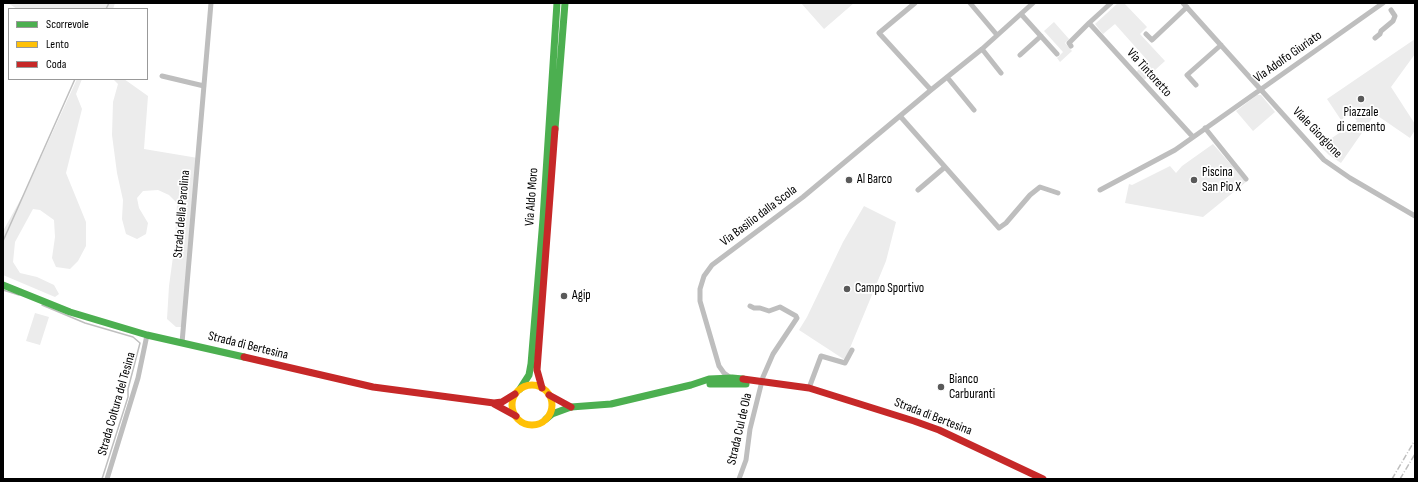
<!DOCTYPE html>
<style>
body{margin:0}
#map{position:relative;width:1418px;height:482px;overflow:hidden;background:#fff;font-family:"Sofia Sans Condensed",sans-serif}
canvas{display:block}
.frame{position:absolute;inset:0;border:4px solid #000;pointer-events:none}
.legend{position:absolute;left:8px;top:8px;width:140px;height:72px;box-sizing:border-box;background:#fff;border:1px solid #999;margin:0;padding:5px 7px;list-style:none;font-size:12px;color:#000}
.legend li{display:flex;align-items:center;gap:8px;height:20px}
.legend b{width:20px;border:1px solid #999}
</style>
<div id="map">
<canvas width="1418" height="482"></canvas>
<div class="frame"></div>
<ul class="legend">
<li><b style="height:5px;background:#4caf50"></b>Scorrevole</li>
<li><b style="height:5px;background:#ffc107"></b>Lento</li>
<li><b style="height:5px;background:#c62828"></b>Coda</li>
</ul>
</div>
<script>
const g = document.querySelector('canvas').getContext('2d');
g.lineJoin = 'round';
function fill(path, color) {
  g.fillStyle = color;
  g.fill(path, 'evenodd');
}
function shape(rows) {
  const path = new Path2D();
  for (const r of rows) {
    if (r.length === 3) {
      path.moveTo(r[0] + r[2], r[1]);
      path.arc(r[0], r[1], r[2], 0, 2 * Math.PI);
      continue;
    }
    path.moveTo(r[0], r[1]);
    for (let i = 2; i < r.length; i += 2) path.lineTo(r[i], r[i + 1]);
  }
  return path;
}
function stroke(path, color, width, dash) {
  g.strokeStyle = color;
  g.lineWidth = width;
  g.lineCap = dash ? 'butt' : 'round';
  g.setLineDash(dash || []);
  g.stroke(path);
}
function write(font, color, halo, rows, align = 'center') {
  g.font = font + ' "Sofia Sans Condensed",sans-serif';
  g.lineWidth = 3.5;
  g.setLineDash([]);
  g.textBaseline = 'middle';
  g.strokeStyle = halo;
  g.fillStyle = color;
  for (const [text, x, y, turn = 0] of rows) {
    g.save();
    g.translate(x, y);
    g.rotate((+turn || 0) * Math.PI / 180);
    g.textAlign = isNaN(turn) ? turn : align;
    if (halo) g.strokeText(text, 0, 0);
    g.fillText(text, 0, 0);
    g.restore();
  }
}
fill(shape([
 [8,3,115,3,113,9,17,9],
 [801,3,854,3,824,29],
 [1118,3,1124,3,1147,27,1140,34,1165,61,1144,80,1136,72,1148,61,1115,24,1103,34,1095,24],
 [1054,22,1069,39,1065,43,1072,51,1060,62,1057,58,1063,52,1044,31],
 [1415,39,1415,54,1391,87,1415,124,1415,130,1410,138,1375,114,1341,163,1329,155,1320,146,1357,121,1351,113,1341,120,1327,99],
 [77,79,82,79,76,94,82,109,66,173,86,222,86,246,78,261,70,269,56,267,52,258,55,237,54,220,40,210,33,209,15,242,13,262,20,273,37,277,54,285,59,294,55,297,3,275,3,231,27,188],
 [113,79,124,79,148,96,144,149,198,158,183,327,176,327,167,319,169,286,175,242,177,203,169,195,158,190,143,191,137,198,139,208,148,223,146,234,137,239,126,234,122,219,123,200,117,173,112,135,113,102,118,84],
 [1257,95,1261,95,1275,112,1253,131,1236,111],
 [1213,144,1246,182,1203,217,1125,203,1129,184,1132,185,1170,166,1176,173,1182,166],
 [864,206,896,222,886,261,845,360,799,330,807,317,843,242],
 [35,313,49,317,40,345,26,341]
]), '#ececec');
stroke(shape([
 [106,9,109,3],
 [3,241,75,79],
 [3,290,19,295],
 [42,305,85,323,133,337,140,343,128,389,128,397,102,479]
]), '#bfbfbf', 1.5);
stroke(shape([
 [915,3,879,33,931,90],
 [970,3,997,35],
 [1111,3,1089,23,1193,137],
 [1183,3,1324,160,1350,178,1415,216],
 [1021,14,1057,54],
 [1146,34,1152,40,1187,7],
 [1375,38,1380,34,1381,31,1393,21,1395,16,1391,10],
 [1071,46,1069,43,1089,23],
 [982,49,1001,73],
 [1020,55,1041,36],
 [162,76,204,86],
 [947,77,974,110],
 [1196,85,1187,75,1221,45],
 [900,116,999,228,1006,223,1030,195,1040,187,1058,193],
 [1205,128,1246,179],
 [918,190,945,167],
 [1100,190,1175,150,1383,3],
 [182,343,211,3],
 [731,378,724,373,719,366,700,301,700,289,704,276,712,265,803,197,931,90,982,49,1033,3],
 [809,388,821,356,845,363,852,350],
 [107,479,138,378,147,335],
 [739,479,746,460,750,429,763,377,773,354,797,318,796,316,780,307,769,311,760,308,754,308,750,306]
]), '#bebebe', 5);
stroke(shape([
 [555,129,565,3],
 [3,285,70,312,147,335,244,357],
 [710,384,746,384],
 [520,389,529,375,531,364,543,219,557,3],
 [546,419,552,414,571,407,611,404,691,385,709,379,732,378,743,379]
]), '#4caf50', 7);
stroke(shape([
 [532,405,20]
]), '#ffc107', 7);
stroke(shape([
 [244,357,373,387,494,403,502,402,515,394],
 [743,379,809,388,914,421,939,430,1043,479],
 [542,388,537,370,555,129],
 [549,395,571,407],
 [494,404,516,416]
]), '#c62828', 7);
stroke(shape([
 [1392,479,1415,440],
 [1400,479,1415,454]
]), '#bebebe', 1.5, [6, 2, 1, 2]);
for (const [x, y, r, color] of [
 [1361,99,4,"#595959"],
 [849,180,4,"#595959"],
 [1194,180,4,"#595959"],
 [847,289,4,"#595959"],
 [564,296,4,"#595959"],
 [941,387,4,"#595959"]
]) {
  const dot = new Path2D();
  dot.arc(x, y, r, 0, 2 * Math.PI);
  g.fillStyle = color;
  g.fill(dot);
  stroke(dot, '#fff', 1.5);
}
write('13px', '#000', '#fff', [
 ["Via Adolfo Giuriato",1288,57,-35],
 ["Via Tintoretto",1149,73,48],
 ["Viale Giorgione",1317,133,46],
 ["Via Aldo Moro",532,197,-86],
 ["Strada della Parolina",182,214,-85],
 ["Via Basilio dalla Scola",759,216,-37],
 ["Strada di Bertesina",248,346,14],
 ["Strada Coltura del Tesina",117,404,-74],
 ["Strada di Bertesina",933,417,21],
 ["Strada Cul de Ola",740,429,-77]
]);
write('13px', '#000', '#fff', [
 ["Piazzale",1361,113,"center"],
 ["di cemento",1361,128,"center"],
 ["Piscina",1202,173],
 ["San Pio X",1202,188],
 ["Al Barco",857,180],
 ["Campo Sportivo",855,289],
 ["Agip",572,296],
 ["Bianco",949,380],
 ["Carburanti",949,395]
], 'left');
</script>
